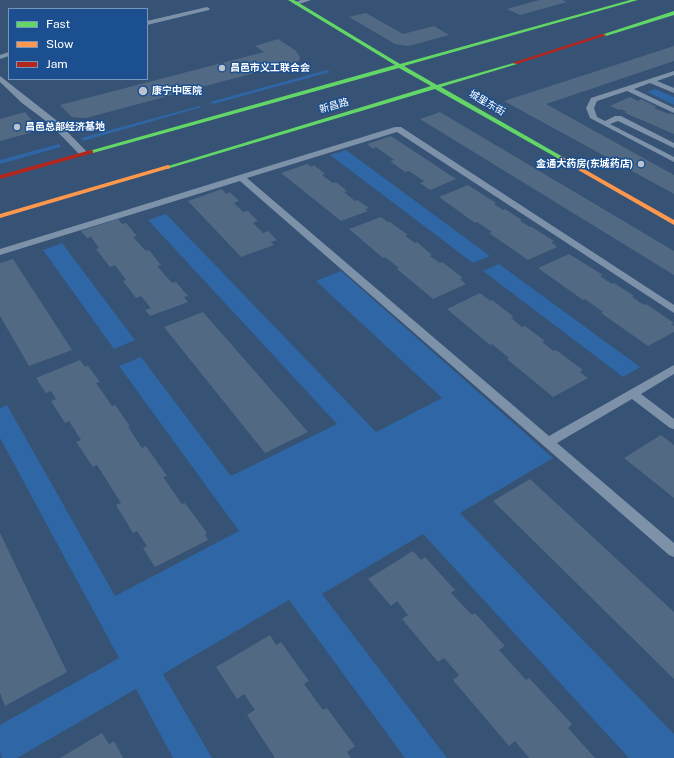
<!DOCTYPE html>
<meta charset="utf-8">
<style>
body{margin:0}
#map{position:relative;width:674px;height:758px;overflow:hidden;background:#365274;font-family:"Public Sans",sans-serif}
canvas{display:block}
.legend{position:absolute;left:8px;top:8px;width:140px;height:72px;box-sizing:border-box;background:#1b4f8f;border:1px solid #7695bc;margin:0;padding:5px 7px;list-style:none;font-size:12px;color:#fff}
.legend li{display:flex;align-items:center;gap:8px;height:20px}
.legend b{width:20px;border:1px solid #7695bc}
</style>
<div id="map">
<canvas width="674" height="758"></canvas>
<ul class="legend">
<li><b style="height:5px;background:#63d668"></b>Fast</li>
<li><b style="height:5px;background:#ff974d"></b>Slow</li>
<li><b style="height:5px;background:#b3261e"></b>Jam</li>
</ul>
</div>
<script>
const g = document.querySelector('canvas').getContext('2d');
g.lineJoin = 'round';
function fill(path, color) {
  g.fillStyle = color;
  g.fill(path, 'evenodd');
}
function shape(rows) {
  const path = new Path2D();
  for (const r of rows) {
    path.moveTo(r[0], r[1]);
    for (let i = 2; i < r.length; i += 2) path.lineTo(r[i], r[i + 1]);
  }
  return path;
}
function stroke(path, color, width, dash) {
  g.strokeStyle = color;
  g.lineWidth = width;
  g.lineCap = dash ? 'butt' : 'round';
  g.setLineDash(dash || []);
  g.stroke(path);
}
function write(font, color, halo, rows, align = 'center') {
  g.font = font + ' "Public Sans","Noto Sans SC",sans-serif';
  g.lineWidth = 3;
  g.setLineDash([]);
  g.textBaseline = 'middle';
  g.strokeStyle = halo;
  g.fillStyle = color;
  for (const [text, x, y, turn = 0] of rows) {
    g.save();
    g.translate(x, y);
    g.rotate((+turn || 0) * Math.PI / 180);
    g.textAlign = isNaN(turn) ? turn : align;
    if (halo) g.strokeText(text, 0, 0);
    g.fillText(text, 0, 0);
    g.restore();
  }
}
fill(shape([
 [327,70,330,72,213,104,210,102],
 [655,89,674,97,674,105,647,92],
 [199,106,202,107,83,141,81,138],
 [59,144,61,147,0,164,0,160],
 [346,150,490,256,473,263,330,155],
 [166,214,376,432,442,398,316,281,341,271,553,458,460,513,674,734,674,758,629,758,423,534,322,594,447,758,405,758,289,600,163,674,212,758,173,758,136,689,17,758,2,758,0,752,0,725,119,658,0,438,0,408,7,405,115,596,239,531,119,366,141,357,231,476,337,424,148,220],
 [62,243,135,340,114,349,43,250],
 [499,264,640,367,623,377,483,271]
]), '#2f66a5');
fill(shape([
 [539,0,562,0,567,2,520,15,507,9],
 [366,13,403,34,434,26,449,35,409,46,395,44,349,17],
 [278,39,295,50,300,57,299,61,86,118,72,117,60,105,264,52,255,46],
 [674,46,674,61,546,104,674,175,674,194,504,101],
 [630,97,638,101,641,99,657,107,654,108,669,114,671,113,674,115,674,134,625,113,627,112,621,109,619,110,610,106],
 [25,112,35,124,33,130,30,133,0,141,0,119],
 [440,112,674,251,674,275,420,119],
 [391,136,456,179,430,190,420,183,424,181,409,171,405,172,390,161,394,160,376,147,373,149,367,144],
 [307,164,311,167,314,165,325,174,322,175,333,183,336,182,347,191,344,192,355,201,358,200,369,208,365,209,368,211,341,221,281,173],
 [468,185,496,203,494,204,503,210,505,209,522,220,520,221,530,227,532,227,554,241,551,242,557,247,528,260,489,233,492,232,477,222,475,223,439,197],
 [222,189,226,194,230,192,239,201,234,203,243,212,248,211,258,221,253,223,263,233,268,231,277,240,271,242,274,245,241,257,188,201],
 [381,217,388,222,390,222,408,235,405,236,415,243,417,242,432,255,430,256,440,263,442,262,463,278,460,279,466,284,433,299,397,269,399,268,385,257,383,258,349,229],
 [118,219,122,224,126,223,137,236,133,237,146,251,149,250,161,265,157,266,172,283,176,282,188,296,184,297,188,302,150,316,145,310,151,308,141,296,136,298,123,281,126,280,115,265,110,267,96,249,99,248,91,237,87,238,81,231],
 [569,254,603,275,600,276,612,284,614,283,634,296,632,297,644,305,646,304,674,323,671,324,674,326,674,332,648,346,601,313,603,312,585,299,583,300,538,268],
 [13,259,72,350,29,366,0,316,0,263],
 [480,293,490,301,492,300,514,317,511,318,522,327,525,326,545,341,542,342,554,351,556,350,583,370,580,372,588,378,553,397,507,359,509,358,492,344,490,345,447,309],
 [203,312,308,432,265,453,164,327],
 [80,360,85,367,88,366,100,382,96,383,112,406,115,405,130,426,128,427,142,448,146,446,167,476,163,477,182,504,185,503,207,533,205,534,208,540,155,567,143,548,147,546,137,531,133,533,116,505,121,503,97,465,93,467,76,442,81,440,69,421,65,423,51,401,56,399,51,391,46,393,36,378],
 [661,435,674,445,674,498,624,458],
 [530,479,674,612,674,679,493,501],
 [0,533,67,672,5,706,0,693],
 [413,551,421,560,425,557,455,590,451,593,472,615,475,613,505,646,499,650,526,680,529,678,572,724,568,728,595,758,529,758,515,741,509,746,453,680,459,675,444,658,438,662,402,619,408,615,397,601,391,606,368,579],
 [270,635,276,645,281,642,309,681,304,684,323,710,327,708,355,746,347,752,351,758,275,758,247,715,255,710,244,694,237,699,216,667],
 [102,733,109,744,114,741,123,758,60,758]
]), '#526984');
fill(shape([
 [301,0,311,0,296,5,293,3,301,0],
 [207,7,210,9,209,10,147,25,147,21,207,7],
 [9,52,9,56,0,59,0,55,9,52],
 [674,71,674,75,657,81,674,88,674,93,650,83,634,89,674,108,674,113,627,91,597,101,594,108,597,117,605,121,615,116,621,116,674,143,674,148,618,121,610,124,674,157,674,162,590,118,586,108,591,98,674,71],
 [0,76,56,120,86,151,86,155,80,155,50,124,22,103,0,82,0,76],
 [395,127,401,127,674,305,674,313,397,132,247,178,549,436,674,365,674,374,641,394,674,419,674,429,670,428,632,399,557,443,674,543,674,557,669,555,240,181,0,255,0,249,395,127]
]), '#7d92a8');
fill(shape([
 [288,0,294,0,400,64,630,0,638,0,404,66,437,85,517,62,517,64,441,87,563,157,563,159,559,159,435,89,170,168,168,169,165,167,431,86,399,68,93,153,89,153,89,151,395,65,288,0],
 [674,11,674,15,606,36,601,35,674,11]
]), '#63d668');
fill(shape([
 [561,156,674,220,674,225,559,159,559,157,561,156],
 [168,165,170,166,170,168,0,218,0,214,168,165]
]), '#ff974d');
fill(shape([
 [602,34,607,35,517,64,512,63,602,34],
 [91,150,93,151,93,153,0,179,0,175,91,150]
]), '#b3261e');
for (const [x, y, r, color] of [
 [222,68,4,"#b9c2ce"],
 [143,91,5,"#b9c2ce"],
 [17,127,4,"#b9c2ce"],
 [641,164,4,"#b9c2ce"]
]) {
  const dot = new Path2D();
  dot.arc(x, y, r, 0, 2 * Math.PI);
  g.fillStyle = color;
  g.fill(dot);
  stroke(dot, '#1b4f8f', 1.5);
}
write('bold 10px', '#fff', '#1b4f8f', [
 ["昌邑市义工联合会",230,68],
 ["康宁中医院",152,91],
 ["昌邑总部经济基地",25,127],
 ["金通大药房(东城药店)",633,164,"right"]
], 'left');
write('10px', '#fff', '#1b4f8f', [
 ["城里东街",487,103,30],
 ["新昌路",334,106,-16]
]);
</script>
